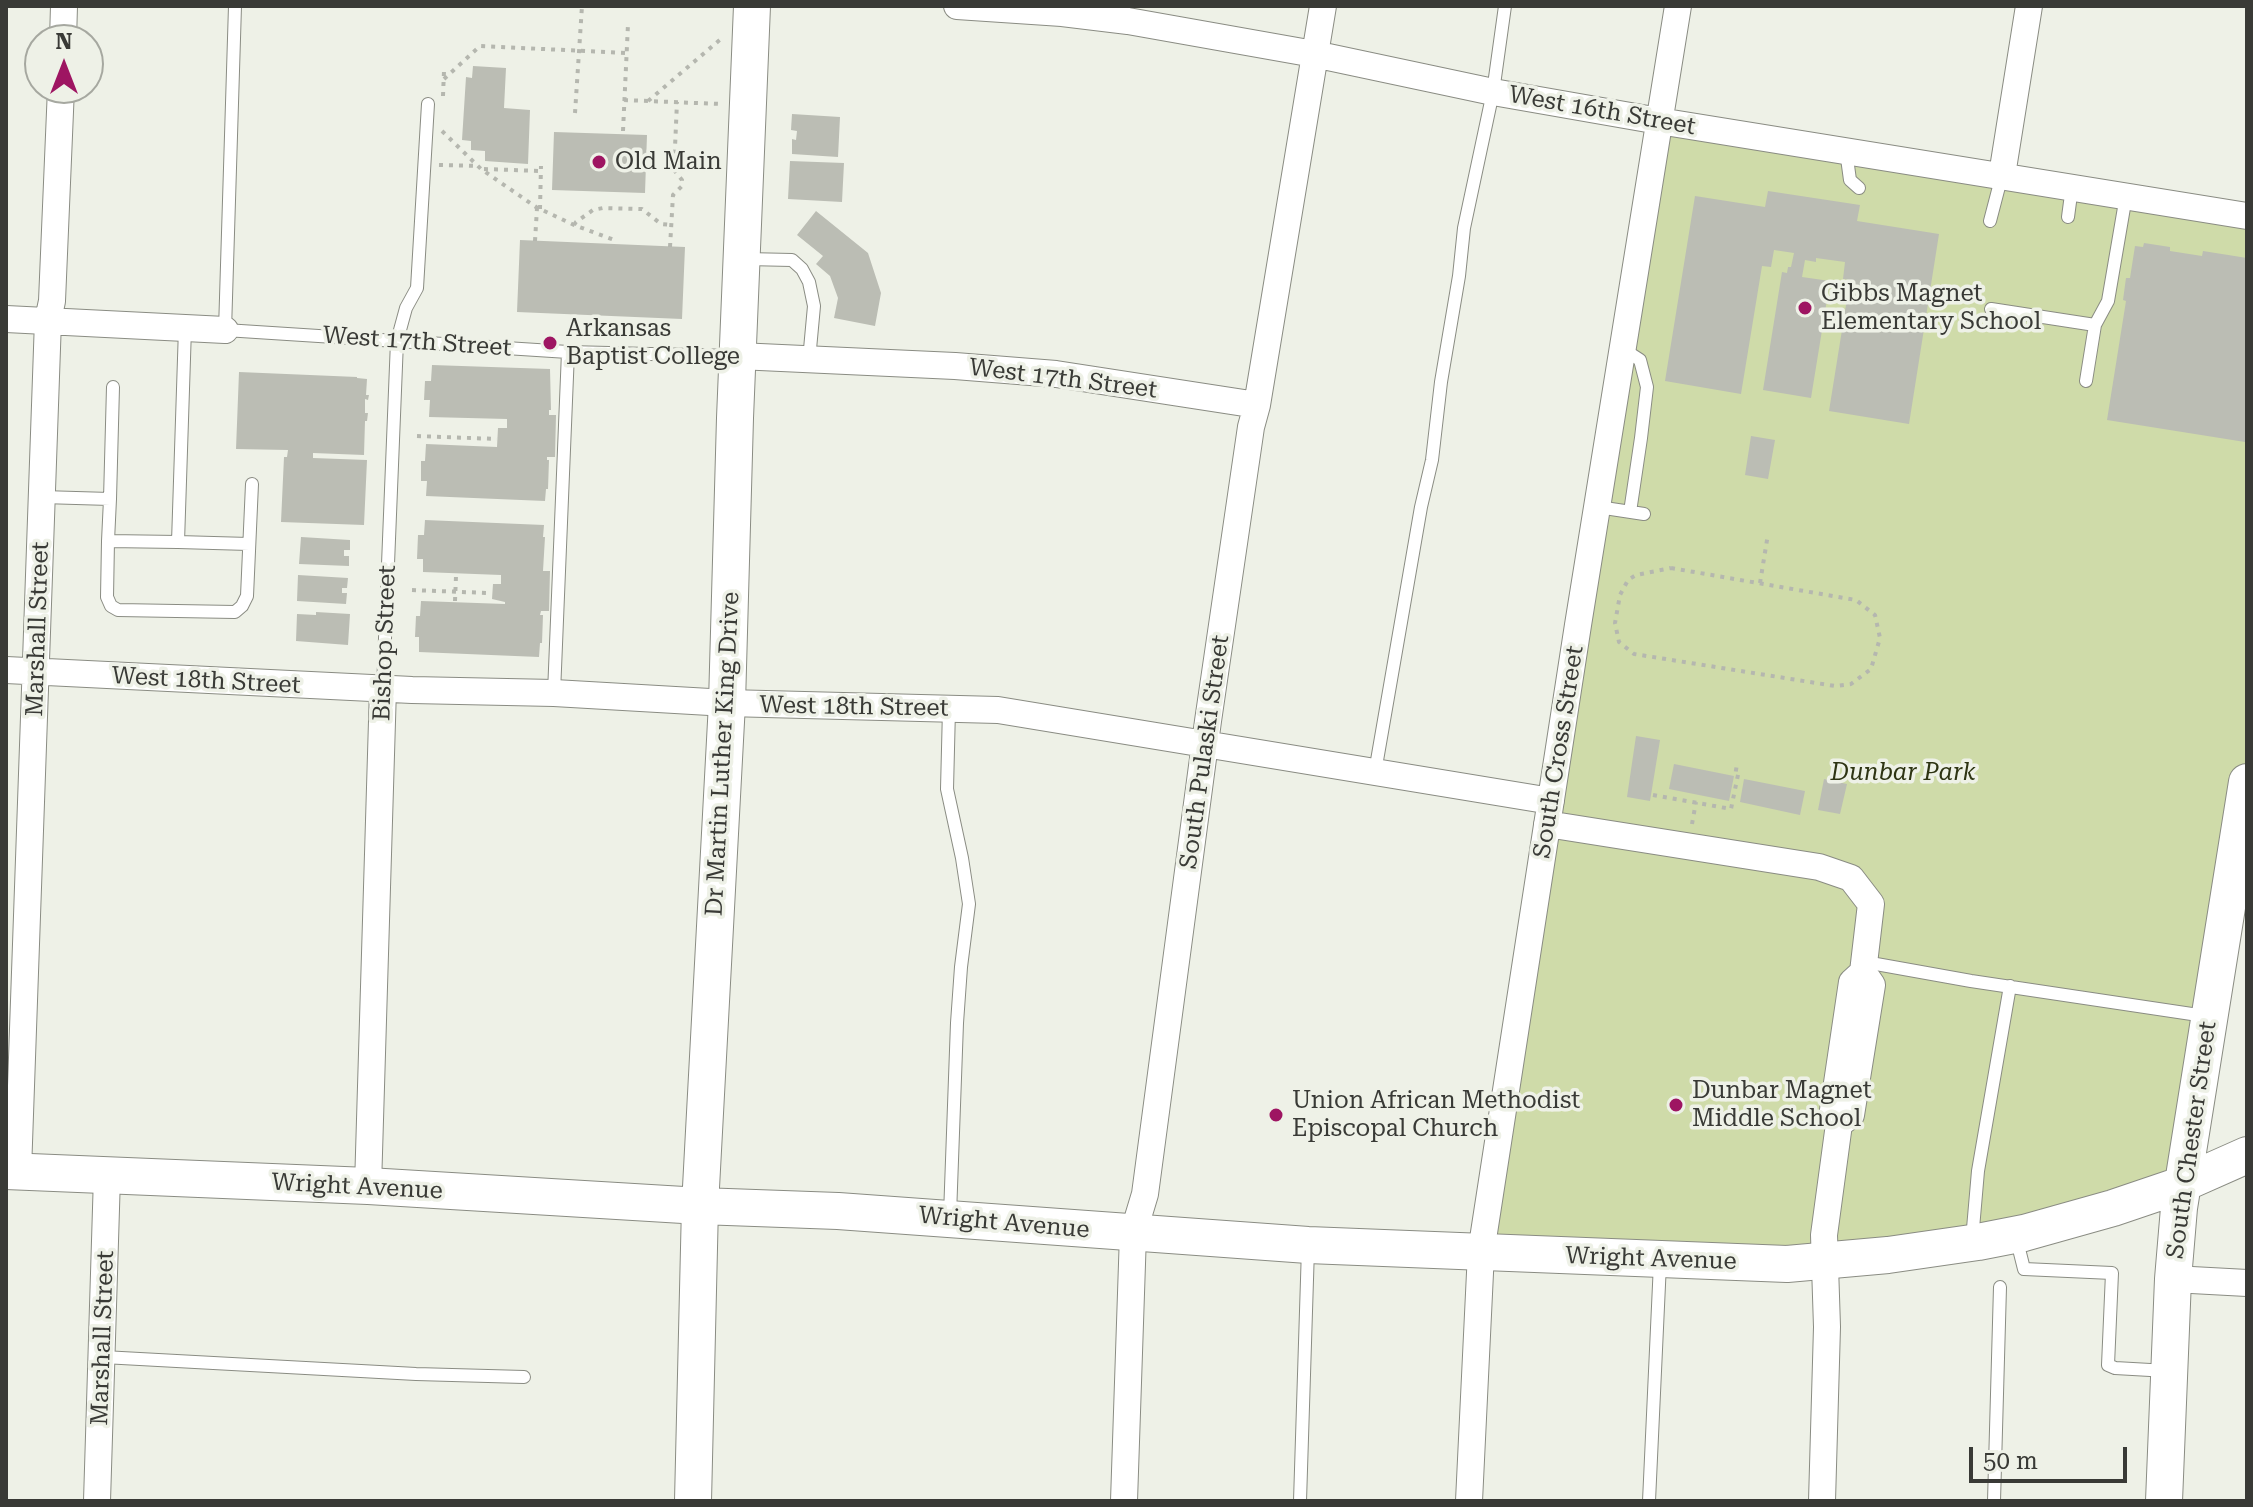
<!DOCTYPE html>
<style>
body{margin:0}
#map{position:relative;width:2253px;height:1507px;overflow:hidden;background:#eef1e7;font-family:"Roboto Serif",serif}
canvas{display:block}
.frame{position:absolute;inset:0;border:8px solid #393a36;pointer-events:none}
.north{position:absolute;left:24px;top:24px;width:80px;height:80px;box-sizing:border-box;background:#eef1e7;border:2px solid #a6a8a0;border-radius:50%;rotate:0deg;font-size:22px;font-weight:700;line-height:32px;text-align:center;color:#393a36}
.north::after{content:'';display:block;margin:auto;width:28px;height:36px;background:#9e1562;clip-path:polygon(50% 0,100% 100%,50% 72%,0 100%)}
.scale{position:absolute;left:1969px;top:1447px;width:158px;height:36px;box-sizing:border-box;border:4px solid #393a36;border-top:0;padding-left:10px;font-size:24px;line-height:28px;white-space:nowrap;color:#393a36;-webkit-text-stroke:6px #eef1e7;paint-order:stroke}
</style>
<div id="map">
<canvas width="2253" height="1507"></canvas>
<div class="frame"></div>
<div class="north">N</div>
<div class="scale">50 m</div>
</div>
<script>
const g = document.querySelector('canvas').getContext('2d');
g.lineJoin = 'round';
function fill(path, color) {
  g.fillStyle = color;
  g.fill(path, 'evenodd');
}
function shape(rows) {
  const path = new Path2D();
  for (const r of rows) {
    path.moveTo(r[0], r[1]);
    for (let i = 2; i < r.length; i += 2) path.lineTo(r[i], r[i + 1]);
  }
  return path;
}
function stroke(path, color, width, dash) {
  g.strokeStyle = color;
  g.lineWidth = width;
  g.lineCap = dash ? 'butt' : 'round';
  g.setLineDash(dash || []);
  g.stroke(path);
}
function write(font, color, halo, rows, align = 'center') {
  g.font = font + ' "Roboto Serif",serif';
  g.lineWidth = 7;
  g.setLineDash([]);
  g.textBaseline = 'middle';
  g.strokeStyle = halo;
  g.fillStyle = color;
  for (const [text, x, y, turn = 0] of rows) {
    g.save();
    g.translate(x, y);
    g.rotate((+turn || 0) * Math.PI / 180);
    g.textAlign = isNaN(turn) ? turn : align;
    if (halo) g.strokeText(text, 0, 0);
    g.fillText(text, 0, 0);
    g.restore();
  }
}
fill(shape([
 [1659,121,2247,216,2247,791,2183,1182,1824,1262,1481,1252]
]), '#cfdba9');
fill(shape([
 [473,66,506,68,504,108,530,110,528,164,485,161,485,151,471,150,471,141,462,140,466,77,472,78],
 [792,114,840,117,838,157,792,154,792,139,796,140,797,131,791,130],
 [554,132,647,135,645,193,552,190],
 [790,161,844,163,842,202,788,199],
 [1768,191,1860,205,1857,221,1939,234,1909,424,1829,411,1850,280,1843,279,1845,262,1816,258,1816,262,1805,260,1802,277,1830,281,1811,398,1763,390,1782,272,1787,273,1788,267,1791,267,1794,253,1774,250,1771,267,1762,266,1741,394,1665,381,1695,196,1765,207],
 [816,211,868,253,881,293,875,326,834,318,838,298,830,276,816,264,823,256,797,235],
 [520,240,685,247,682,319,517,312],
 [2144,243,2170,247,2170,251,2202,256,2203,251,2247,258,2247,432,2245,442,2107,420,2126,301,2123,300,2126,278,2130,278,2135,246,2143,247],
 [432,365,550,369,551,410,549,410,549,415,556,415,555,457,547,457,547,460,549,460,548,489,546,489,545,501,426,496,427,481,421,481,421,461,425,461,426,444,497,447,498,428,507,428,507,419,429,417,430,400,424,400,425,381,431,381],
 [239,372,357,377,357,378,367,379,366,395,369,395,368,400,365,399,365,413,368,413,367,421,365,421,364,455,313,453,313,458,367,460,364,525,281,522,284,457,287,457,288,450,236,449],
 [1751,436,1775,440,1768,479,1745,475],
 [425,520,544,525,543,537,545,537,543,571,550,571,549,611,541,611,540,615,543,615,542,643,540,643,539,657,419,652,419,637,415,637,416,616,420,616,421,601,505,604,505,602,492,599,493,584,501,584,501,575,423,572,423,559,417,559,418,535,424,535],
 [301,537,350,540,350,550,344,550,344,556,349,556,349,566,299,564],
 [298,575,348,578,347,588,342,588,342,593,347,593,346,604,297,601],
 [316,612,350,614,348,645,296,641,297,614,316,615],
 [1636,736,1660,740,1650,801,1627,797],
 [1674,764,1734,776,1729,801,1669,789],
 [1744,779,1805,791,1800,815,1740,802],
 [1824,779,1847,784,1840,814,1818,810]
]), '#bbbdb4');
const lane = shape([
 [235,6,225,330,568,352,733,356],
 [1846,151,1850,180,1859,188],
 [2068,217,2072,187],
 [1990,221,2002,175],
 [746,259,792,260,802,269,809,282,814,306,809,360],
 [1991,309,2095,325],
 [1623,349,1640,360,1647,387,1641,438,1630,512],
 [2086,381,2095,325,2108,301,2126,196],
 [42,497,110,499,108,541,178,542,185,328],
 [110,499,113,387],
 [1598,507,1644,514],
 [108,541,107,597,111,606,118,610,235,612,242,606,247,596,252,484],
 [178,542,249,544],
 [383,688,397,341,406,308,417,288,428,104],
 [554,693,568,352],
 [949,709,947,789,962,858,969,904,961,967,957,1023,950,1215],
 [1375,772,1421,507,1432,460,1441,382,1459,276,1464,228,1493,92,1505,6],
 [1865,962,1971,981,2205,1016],
 [2016,1237,2024,1269,2112,1273,2108,1365,2115,1368,2168,1371],
 [1972,1240,1978,1171,2010,986],
 [103,1357,416,1374,524,1377],
 [1300,1501,1308,1248],
 [1649,1501,1660,1263],
 [1994,1501,2000,1287]
]);
const street = shape([
 [957,6,1062,13,1128,21,1314,54,1493,92,1659,121,2247,216],
 [63,40,64,6],
 [2002,175,2029,6],
 [6,319,225,330],
 [738,356,955,366,1056,374,1257,405],
 [6,670,412,690,554,693,727,703,998,710,1551,801],
 [1547,824,1819,867,1851,878,1871,904,1863,972,1852,982,1833,1110,1839,1124,1824,1235,1827,1327,1822,1501],
 [1839,1124,1851,1115,1872,985,1863,972],
 [18,1171,48,320,52,301,61,88],
 [368,1186,383,688],
 [2173,1279,2247,1283],
 [97,1501,107,1176],
 [1124,1501,1133,1234,1145,1194,1208,721,1251,427,1257,405,1323,6],
 [1469,1501,1481,1252,1578,625,1678,6]
]);
const secondary = shape([
 [6,1171,368,1186,700,1206,838,1211,1308,1245,1787,1264,1888,1255,1978,1242,2024,1233,2113,1208,2175,1187,2247,1155],
 [693,1501,700,1206,727,703,735,418,752,6],
 [2164,1501,2173,1279,2179,1208,2247,782]
]);
stroke(lane, '#8a8c83', 14);
stroke(street, '#8a8c83', 28);
stroke(secondary, '#8a8c83', 38);
stroke(shape([
 [444,79,480,46,627,53],
 [443,96,444,71],
 [624,100,721,104],
 [648,101,722,38],
 [575,113,582,6],
 [442,131,481,169,536,207,574,225,617,241],
 [623,131,628,24],
 [439,165,478,166],
 [484,169,541,171],
 [540,209,541,166],
 [574,225,576,222,593,210,603,208,642,209,661,224,671,225],
 [535,241,537,208],
 [670,247,673,195,682,186,682,180,674,170,677,102],
 [417,436,497,439],
 [1671,568,1856,600,1875,615,1880,638,1871,669,1851,684,1835,686,1634,654,1619,642,1615,623,1620,595,1628,580,1636,575,1671,568],
 [1760,583,1768,534],
 [412,590,488,593],
 [455,601,456,576],
 [1653,795,1731,809,1739,770,1733,769],
 [1692,824,1696,802]
]), '#b5b7af', 4, [4, 6]);
stroke(lane, '#fff', 12);
stroke(street, '#fff', 26);
stroke(secondary, '#fff', 36);
for (const [x, y, r, color] of [
 [599,162,8,"#9e1562"],
 [1805,308,8,"#9e1562"],
 [550,343,8,"#9e1562"],
 [1676,1105,8,"#9e1562"],
 [1276,1115,8,"#9e1562"]
]) {
  const dot = new Path2D();
  dot.arc(x, y, r, 0, 2 * Math.PI);
  g.fillStyle = color;
  g.fill(dot);
  stroke(dot, '#eef1e7', 3);
}
write('24px', '#393a36', '#eef1e7', [
 ["West 16th Street",1602,111,10],
 ["West 17th Street",417,342,4],
 ["West 17th Street",1063,379,7],
 ["Marshall Street",38,629,-88],
 ["Bishop Street",385,643,-88],
 ["West 18th Street",206,681,3],
 ["West 18th Street",854,707,1],
 ["South Pulaski Street",1205,752,-82],
 ["South Cross Street",1559,752,-81],
 ["Dr Martin Luther King Drive",723,754,-87],
 ["South Chester Street",2192,1140,-82],
 ["Wright Avenue",357,1187,3],
 ["Wright Avenue",1004,1223,5],
 ["Wright Avenue",1651,1259,2],
 ["Marshall Street",103,1338,-88]
]);
write('24px', '#393a36', '#eef1e7', [
 ["Old Main",615,162],
 ["Gibbs Magnet",1821,294],
 ["Elementary School",1821,322],
 ["Arkansas",566,329],
 ["Baptist College",566,357],
 ["Dunbar Magnet",1692,1091],
 ["Middle School",1692,1119],
 ["Union African Methodist",1292,1101],
 ["Episcopal Church",1292,1129]
], 'left');
write('italic 24px', '#2e3413', '#eef1e7', [
 ["Dunbar Park",1903,773]
]);
</script>
